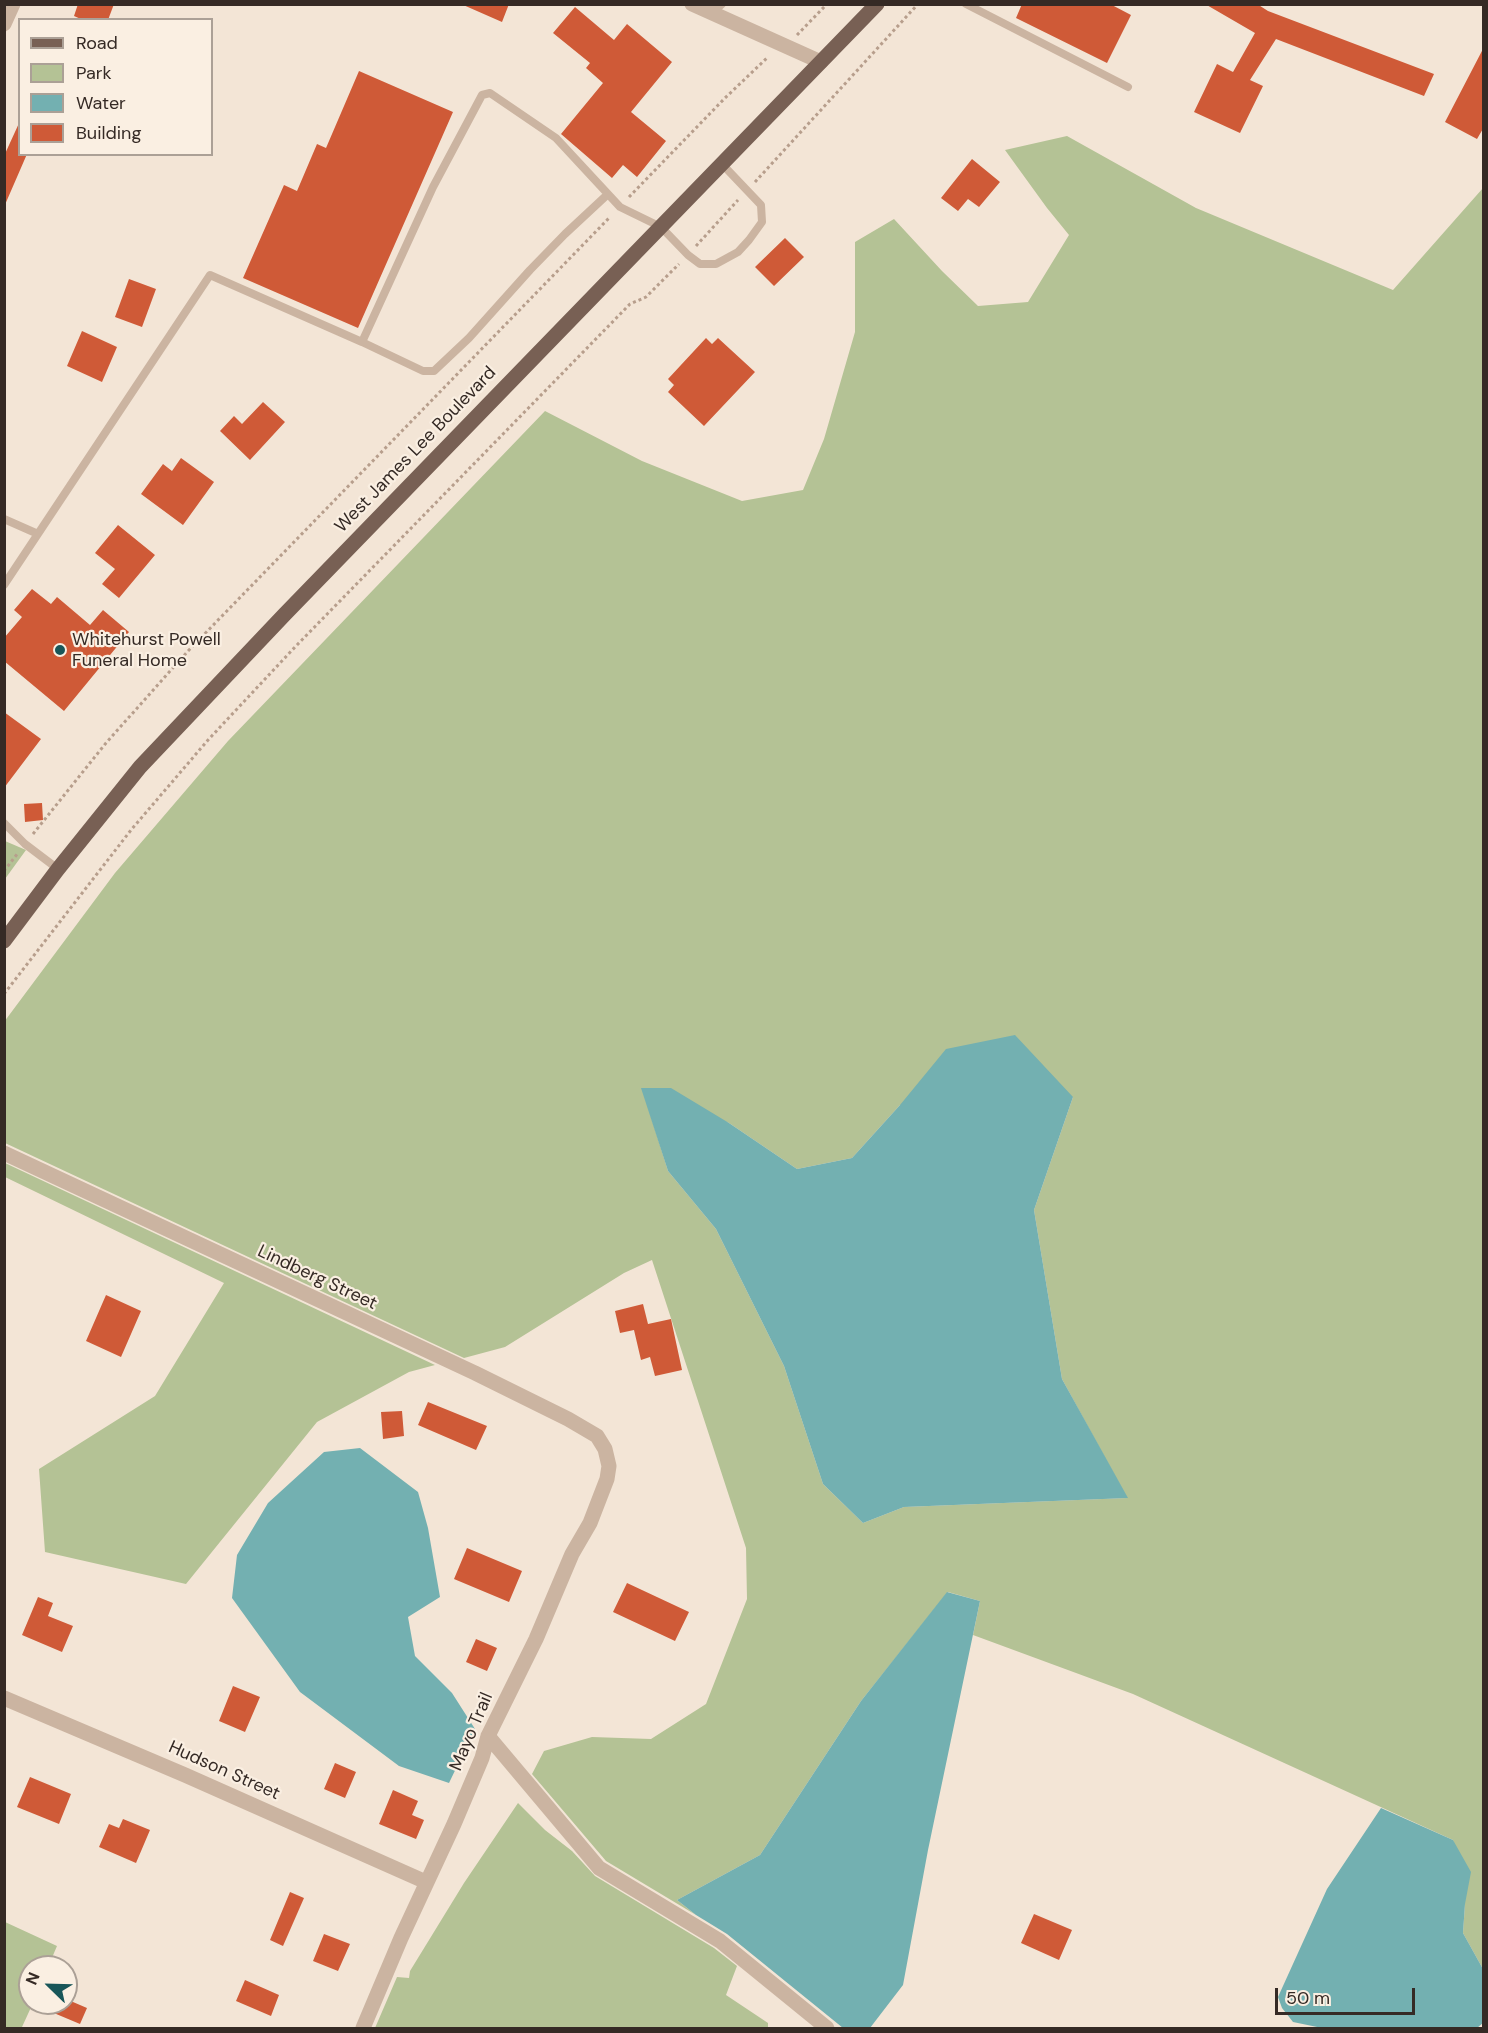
<!DOCTYPE html>
<style>
body{margin:0}
#map{position:relative;width:1488px;height:2033px;overflow:hidden;background:#f3e5d6;font-family:"DM Sans",sans-serif}
canvas{display:block}
.frame{position:absolute;inset:0;border:6px solid #352a25;pointer-events:none}
.legend{position:absolute;left:18px;top:18px;width:195px;height:138px;box-sizing:border-box;background:#faefe2;border:2px solid #aba096;margin:0;padding:8px 10px;list-style:none;font-size:18px;color:#352a25}
.legend li{display:flex;align-items:center;gap:12px;height:30px}
.legend b{width:30px;border:2px solid #aba096}
.north{position:absolute;left:18px;top:1955px;width:60px;height:60px;box-sizing:border-box;background:#faefe2;border:2px solid #aba096;border-radius:50%;rotate:293deg;font-size:16px;font-weight:700;line-height:24px;text-align:center;color:#352a25}
.north::after{content:'';display:block;margin:auto;width:21px;height:27px;background:#185659;clip-path:polygon(50% 0,100% 100%,50% 72%,0 100%)}
.scale{position:absolute;left:1275px;top:1988px;width:140px;height:27px;box-sizing:border-box;border:3px solid #352a25;border-top:0;padding-left:8px;font-size:18px;line-height:21px;white-space:nowrap;color:#352a25;-webkit-text-stroke:4px #faefe2;paint-order:stroke}
</style>
<div id="map">
<canvas width="1488" height="2033"></canvas>
<div class="frame"></div>
<ul class="legend">
<li><b style="height:8px;background:#786054"></b>Road</li>
<li><b style="height:16px;background:#b4c295"></b>Park</li>
<li><b style="height:16px;background:#73b0b1"></b>Water</li>
<li><b style="height:16px;background:#cf5a37"></b>Building</li>
</ul>
<div class="north">N</div>
<div class="scale">50 m</div>
</div>
<script>
const g = document.querySelector('canvas').getContext('2d');
g.lineJoin = 'round';
function fill(path, color) {
  g.fillStyle = color;
  g.fill(path, 'evenodd');
}
function shape(rows) {
  const path = new Path2D();
  for (const r of rows) {
    path.moveTo(r[0], r[1]);
    for (let i = 2; i < r.length; i += 2) path.lineTo(r[i], r[i + 1]);
  }
  return path;
}
function stroke(path, color, width, dash) {
  g.strokeStyle = color;
  g.lineWidth = width;
  g.lineCap = dash ? 'butt' : 'round';
  g.setLineDash(dash || []);
  g.stroke(path);
}
function write(font, color, halo, rows, align = 'center') {
  g.font = font + ' "DM Sans",sans-serif';
  g.lineWidth = 4.5;
  g.setLineDash([]);
  g.textBaseline = 'middle';
  g.strokeStyle = halo;
  g.fillStyle = color;
  for (const [text, x, y, turn = 0] of rows) {
    g.save();
    g.translate(x, y);
    g.rotate((+turn || 0) * Math.PI / 180);
    g.textAlign = isNaN(turn) ? turn : align;
    if (halo) g.strokeText(text, 0, 0);
    g.fillText(text, 0, 0);
    g.restore();
  }
}
fill(shape([
 [1067,136,1196,208,1393,290,1483,188,1483,1969,1463,1933,1465,1904,1453,1840,1133,1694,973,1635,980,1601,948,1592,861,1701,760,1855,677,1900,696,1915,606,1861,532,1774,544,1751,592,1737,651,1739,706,1704,747,1599,746,1548,652,1260,624,1273,505,1347,464,1358,5,1143,4,1022,7,1018,115,873,228,741,545,411,642,461,742,501,803,490,824,439,855,332,855,242,894,219,942,271,978,306,1028,302,1069,235,1047,208,1005,150],
 [642,1088,729,1123,797,1169,852,1158,900,1105,1073,1097,1034,1210,1062,1379,1127,1498,904,1507,863,1523,823,1484,784,1366,716,1229,668,1171],
 [5,841,26,850,5,879],
 [5,1163,435,1365,409,1372,317,1422,186,1584,45,1552,39,1469,155,1396,224,1283,5,1177],
 [518,1803,545,1830,572,1851,595,1876,714,1948,737,1966,726,1995,768,2023,768,2028,375,2028,397,1977,409,1978,410,1971,464,1883],
 [5,1922,57,1946,48,1967,30,1967,30,2003,33,2003,22,2027,24,2028,5,2028]
]), '#b4c295');
fill(shape([
 [1015,1035,1073,1097,1034,1210,1062,1379,1128,1498,904,1507,863,1523,823,1484,784,1366,716,1229,668,1171,641,1088,671,1088,729,1123,797,1169,852,1158,900,1105,946,1049],
 [360,1448,418,1492,428,1528,440,1597,408,1617,415,1656,452,1693,475,1729,449,1783,399,1766,300,1692,232,1598,237,1555,268,1503,324,1452],
 [947,1592,980,1601,928,1850,903,1985,870,2028,843,2028,727,1934,696,1915,677,1900,760,1855,861,1701],
 [1381,1808,1453,1840,1471,1872,1465,1904,1463,1933,1483,1969,1483,2023,1477,2028,1322,2028,1293,2022,1282,2008,1278,1997,1327,1889]
]), '#73b0b1');
fill(shape([
 [78,4,114,4,108,20,83,20,74,16],
 [461,4,509,4,502,22],
 [1022,4,1110,4,1131,15,1107,63,1016,18],
 [1205,4,1257,4,1268,11,1434,74,1424,96,1276,39,1250,80,1263,86,1240,133,1194,112,1217,64,1233,72,1255,33],
 [575,7,614,40,627,24,672,62,631,112,666,141,637,177,623,165,612,178,561,134,603,83,586,68,590,63,553,33],
 [1484,47,1484,127,1477,139,1445,122],
 [359,71,453,112,358,328,243,278,284,185,297,191,317,144,326,148],
 [20,121,20,154,27,154,4,207,4,156],
 [972,159,1000,182,979,207,968,199,958,211,941,198],
 [785,238,804,257,774,286,755,267],
 [129,279,156,289,142,327,115,317],
 [82,331,117,347,102,382,67,366],
 [706,338,712,344,718,338,755,372,704,426,668,392,674,385,668,379],
 [263,402,285,422,250,460,220,431,234,416,242,424],
 [181,458,214,482,183,525,141,494,163,464,172,471],
 [118,525,155,555,119,598,102,584,115,569,95,553],
 [32,589,51,604,57,597,90,625,103,610,129,632,64,711,4,661,4,638,22,617,14,610],
 [4,712,41,739,4,788],
 [42,803,43,820,25,822,24,804],
 [106,1295,141,1311,121,1357,86,1341],
 [643,1304,648,1324,671,1319,682,1370,655,1376,650,1357,641,1360,634,1330,620,1333,615,1311],
 [428,1402,487,1426,476,1450,418,1425],
 [402,1411,404,1436,383,1439,381,1412],
 [467,1548,522,1571,509,1602,454,1579],
 [627,1583,689,1612,675,1641,613,1612],
 [38,1597,53,1603,48,1616,73,1626,62,1652,22,1635],
 [476,1639,497,1648,487,1671,466,1662],
 [233,1686,260,1697,245,1732,219,1721],
 [335,1763,356,1772,345,1798,324,1789],
 [30,1777,71,1794,59,1824,17,1807],
 [393,1790,418,1801,412,1815,424,1820,416,1839,379,1824],
 [123,1819,150,1830,136,1863,99,1847,109,1824,119,1828],
 [290,1892,304,1898,283,1946,270,1940],
 [1034,1914,1072,1930,1059,1960,1021,1943],
 [324,1934,350,1944,338,1971,313,1961],
 [245,1980,279,1995,271,2016,236,2001],
 [66,1999,87,2008,80,2024,30,2003,66,2003]
]), '#cf5a37');
stroke(shape([
 [797,35,827,4],
 [755,182,918,4],
 [629,197,725,98,768,57],
 [696,246,738,200],
 [33,834,106,743,188,651,610,217],
 [4,871,18,853],
 [4,994,131,830,208,740,295,647,630,304,646,297,679,264]
]), '#b79e8c', 3, [3, 3]);
stroke(shape([
 [966,4,1128,87],
 [712,13,722,4],
 [362,342,423,371,434,371,469,338,530,270,565,234,608,194],
 [4,519,38,534],
 [4,585,210,275,362,342,433,187,482,95,490,93,556,138,620,207,661,227,688,255,700,264,716,264,738,252,749,240,762,222,761,205,722,164],
 [4,823,25,844,58,869]
]), '#cbb4a1', 8);
stroke(shape([
 [692,4,821,62],
 [4,24,13,4],
 [4,1153,475,1373,568,1419,597,1436,605,1449,609,1466,607,1479,590,1523,572,1554,536,1639,488,1736,482,1758,454,1824,401,1938,363,2028],
 [4,1698,185,1775,426,1882],
 [488,1736,599,1868,720,1941,827,2028]
]), '#cbb4a1', 15);
stroke(shape([
 [4,941,58,869,140,767,285,614,877,4]
]), '#786054', 15);
for (const [x, y, r, color] of [
 [60,650,6,"#185659"]
]) {
  const dot = new Path2D();
  dot.arc(x, y, r, 0, 2 * Math.PI);
  g.fillStyle = color;
  g.fill(dot);
  stroke(dot, '#faefe2', 2);
}
write('18px', '#352a25', '#faefe2', [
 ["West James Lee Boulevard",416,450,-46],
 ["Lindberg Street",317,1278,25],
 ["Mayo Trail",472,1732,-67],
 ["Hudson Street",224,1771,24]
]);
write('18px', '#352a25', '#faefe2', [
 ["Whitehurst Powell",72,640],
 ["Funeral Home",72,661]
], 'left');
</script>
